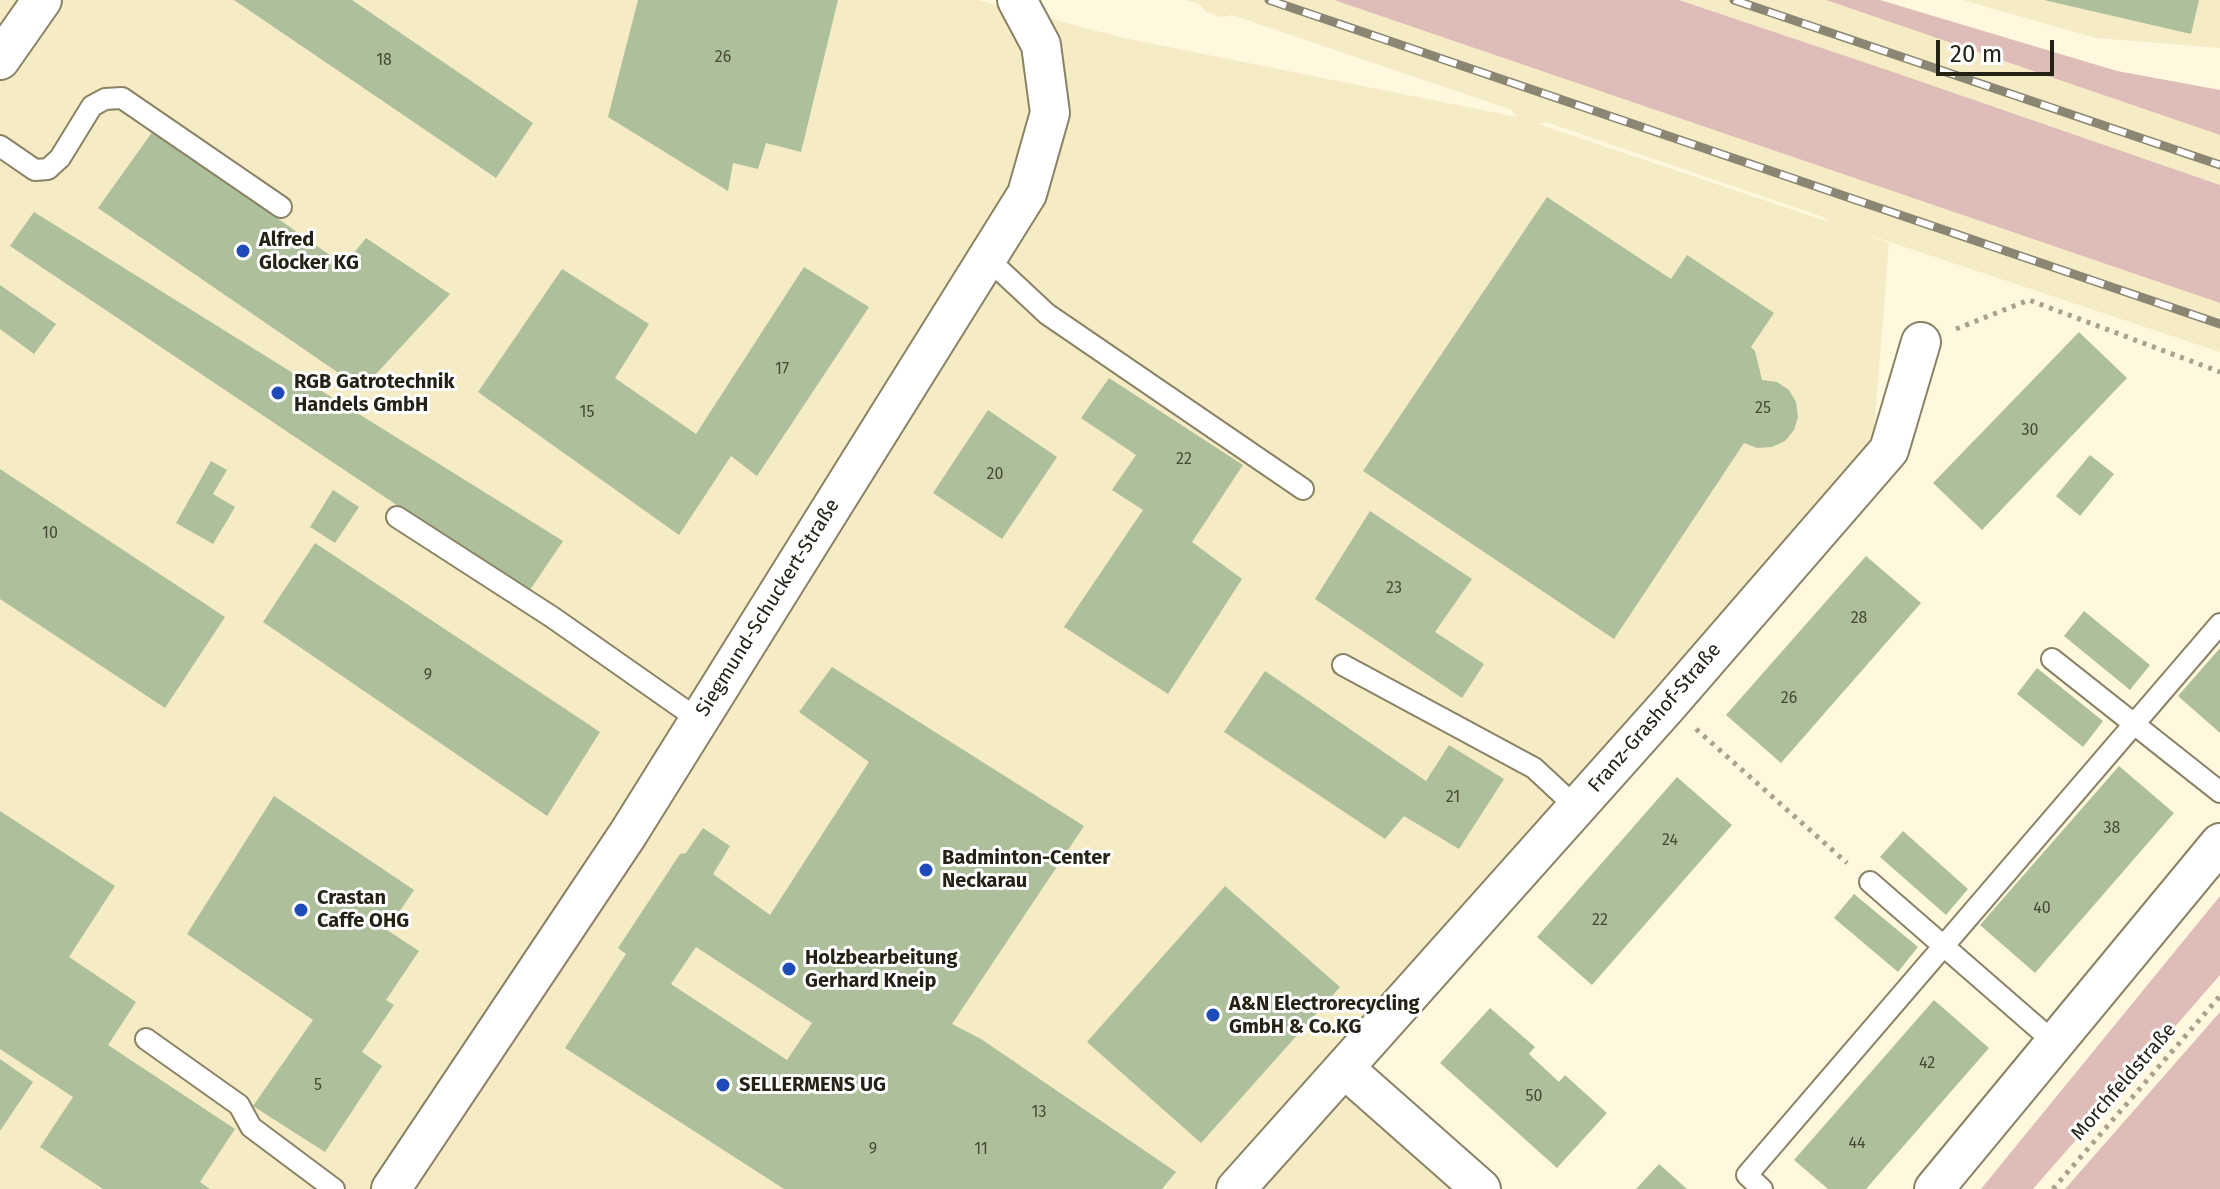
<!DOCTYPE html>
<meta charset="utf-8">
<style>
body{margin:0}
#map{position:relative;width:2220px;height:1189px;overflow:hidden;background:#fff8df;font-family:"Fira Sans",sans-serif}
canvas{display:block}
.scale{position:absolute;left:1936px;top:40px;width:118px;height:36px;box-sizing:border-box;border:4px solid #242115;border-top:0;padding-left:10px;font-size:24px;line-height:28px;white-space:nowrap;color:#242115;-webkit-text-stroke:6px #fff;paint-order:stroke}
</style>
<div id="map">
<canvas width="2220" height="1189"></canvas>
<div class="scale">20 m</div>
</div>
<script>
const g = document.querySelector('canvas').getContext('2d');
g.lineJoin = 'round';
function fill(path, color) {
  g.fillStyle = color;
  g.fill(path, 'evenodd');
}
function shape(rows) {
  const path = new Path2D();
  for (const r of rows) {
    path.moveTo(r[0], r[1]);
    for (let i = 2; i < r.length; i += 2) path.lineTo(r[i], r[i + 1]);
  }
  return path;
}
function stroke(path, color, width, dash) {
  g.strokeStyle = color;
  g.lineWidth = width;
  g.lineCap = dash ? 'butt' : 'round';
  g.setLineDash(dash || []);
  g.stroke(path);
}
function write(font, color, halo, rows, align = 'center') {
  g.font = font + ' "Fira Sans",sans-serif';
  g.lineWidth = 6;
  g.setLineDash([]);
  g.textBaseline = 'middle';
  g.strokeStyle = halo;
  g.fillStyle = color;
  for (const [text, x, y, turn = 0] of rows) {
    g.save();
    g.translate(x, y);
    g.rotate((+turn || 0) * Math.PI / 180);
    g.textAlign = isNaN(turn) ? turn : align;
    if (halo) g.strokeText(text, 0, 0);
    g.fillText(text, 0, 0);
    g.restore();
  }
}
fill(shape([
 [0,0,978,0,1124,38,1517,117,1512,110,1232,15,1221,17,1206,12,1199,4,1186,0,1334,0,2220,303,2220,352,1857,231,1889,243,1873,443,1317,1070,1450,1189,0,1189],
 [1546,122,1826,218,1829,222,1538,124],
 [1679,0,1826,0,1908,28,2220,135,2220,185],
 [1963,0,2220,0,2220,48,2096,38]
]), '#f5ebc4');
fill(shape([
 [1334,0,1679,0,1890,71,2220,185,2220,303],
 [1826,0,1880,0,2117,71,2220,90,2220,135],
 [2220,896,2220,975,2033,1189,1981,1189],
 [2220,1012,2220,1189,2065,1189]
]), '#debcb7');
fill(shape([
 [234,0,352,0,533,123,496,178],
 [638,0,838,0,801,152,766,143,758,169,733,163,728,191,608,117],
 [2044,0,2199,0,2191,34],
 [153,131,344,265,366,238,450,294,362,389,98,208],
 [1547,197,1671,279,1687,255,1774,313,1751,347,1755,351,1762,380,1777,382,1789,390,1796,402,1798,417,1794,430,1785,441,1772,447,1757,448,1744,443,1614,639,1363,471],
 [34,212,563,541,528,593,10,246],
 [804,267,869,307,757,476,731,456,679,535,478,392,562,269,649,324,615,378,696,434],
 [0,285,56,324,34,354,0,329],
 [2079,332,2127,378,1982,530,1933,483],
 [1109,378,1243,465,1192,542,1242,579,1168,694,1064,627,1143,510,1112,490,1136,455,1081,418],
 [988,410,1057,457,1002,539,933,493],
 [2090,455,2114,474,2080,516,2056,496],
 [211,461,227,470,213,494,235,507,213,544,176,523],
 [0,469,225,617,165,708,0,599],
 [333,490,359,507,335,543,310,527],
 [1370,511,1472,579,1435,632,1484,664,1462,698,1315,599],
 [315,543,600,732,547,816,263,622],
 [1866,556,1921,603,1781,763,1726,715],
 [2084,611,2150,665,2130,690,2064,636],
 [2220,648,2220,733,2178,696],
 [832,667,1084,826,952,1024,981,1039,1176,1172,1162,1189,784,1189,565,1048,626,954,618,948,680,854,686,853,703,828,730,846,713,874,770,915,869,762,799,712],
 [696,947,812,1023,787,1060,671,984],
 [2037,668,2103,721,2083,747,2017,694],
 [1265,671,1426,781,1449,745,1504,779,1459,849,1404,816,1385,839,1224,732],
 [2119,766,2174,813,2035,973,1980,925],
 [1677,777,1732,825,1592,985,1537,937],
 [274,796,414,890,387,930,419,951,386,1000,394,1005,362,1052,382,1066,325,1152,253,1106,313,1020,187,934],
 [0,811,115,886,69,957,136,1002,108,1045,235,1129,200,1182,210,1189,103,1189,40,1147,73,1097,0,1049],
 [1903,831,1968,889,1946,915,1880,857],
 [1225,886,1340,987,1201,1143,1087,1042],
 [1854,894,1918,947,1898,972,1834,918],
 [1934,1000,1989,1048,1866,1189,1828,1189,1794,1160],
 [1490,1008,1535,1047,1529,1054,1559,1082,1565,1075,1607,1113,1557,1168,1440,1063],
 [0,1059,33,1082,0,1131],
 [1659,1164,1687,1189,1636,1189]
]), '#aec09b');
const service = shape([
 [0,146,35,170,48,169,60,158,92,106,105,99,122,98,281,207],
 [987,258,1047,314,1303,489],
 [397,517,552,617,699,720],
 [2052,659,2220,792],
 [1343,665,1534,768,1576,807],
 [1870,882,2055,1043],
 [146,1039,239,1105,251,1127,334,1189],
 [1762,1189,1747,1175,2220,624]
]);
const minor = shape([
 [0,60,42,0],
 [1344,1068,1481,1189],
 [391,1189,628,834,1027,194,1050,113,1041,45,1017,0],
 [1236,1189,1668,705,1889,450,1921,342],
 [1934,1189,2220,843]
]);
stroke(service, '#898265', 24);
stroke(minor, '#898265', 42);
stroke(shape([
 [1956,329,2029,300,2220,372],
 [1696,729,1847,863],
 [2053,1189,2220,996]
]), '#a7a18e', 5, [4, 6]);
stroke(service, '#fff', 20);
stroke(minor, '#fff', 38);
const rail = shape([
 [1269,0,2220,324],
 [1734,0,2220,165]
]);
stroke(rail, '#8b8674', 9);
stroke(rail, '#fff', 6, [18]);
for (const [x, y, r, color] of [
 [243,251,8,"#1e4bb8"],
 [278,393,8,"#1e4bb8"],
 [926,870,8,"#1e4bb8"],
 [301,910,8,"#1e4bb8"],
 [789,969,8,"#1e4bb8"],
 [1213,1015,8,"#1e4bb8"],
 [723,1085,8,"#1e4bb8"]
]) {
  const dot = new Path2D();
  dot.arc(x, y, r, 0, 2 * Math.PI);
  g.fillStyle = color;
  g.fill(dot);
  stroke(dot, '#fff', 3);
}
write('16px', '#464936', null, [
 ["26",723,58],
 ["18",384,61],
 ["17",782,370],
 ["25",1763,409],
 ["15",587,413],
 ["30",2030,431],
 ["22",1184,460],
 ["20",995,475],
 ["10",50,534],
 ["23",1394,589],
 ["28",1859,619],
 ["9",428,676],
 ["26",1789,699],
 ["21",1453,798],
 ["38",2112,829],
 ["24",1670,841],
 ["40",2042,909],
 ["22",1600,921],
 ["42",1927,1064],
 ["5",318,1086],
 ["50",1534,1097],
 ["13",1039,1113],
 ["44",1857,1144],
 ["9",873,1150],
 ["11",981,1150]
]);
write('bold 20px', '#242115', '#fff', [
 ["Alfred",259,240],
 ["Glocker KG",259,263],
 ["RGB Gatrotechnik",294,382],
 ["Handels GmbH",294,405],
 ["Badminton-Center",942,858],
 ["Neckarau",942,881],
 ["Crastan",317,898],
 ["Caffe OHG",317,921],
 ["Holzbearbeitung",805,958],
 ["Gerhard Kneip",805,981],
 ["A&N Electrorecycling",1229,1004],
 ["GmbH & Co.KG",1229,1027],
 ["SELLERMENS UG",739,1085]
], 'left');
write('20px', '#242115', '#fff', [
 ["Siegmund-Schuckert-Straße",768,608,-58],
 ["Franz-Grashof-Straße",1655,718,-49],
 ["Morchfeldstraße",2124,1082,-49]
]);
</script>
